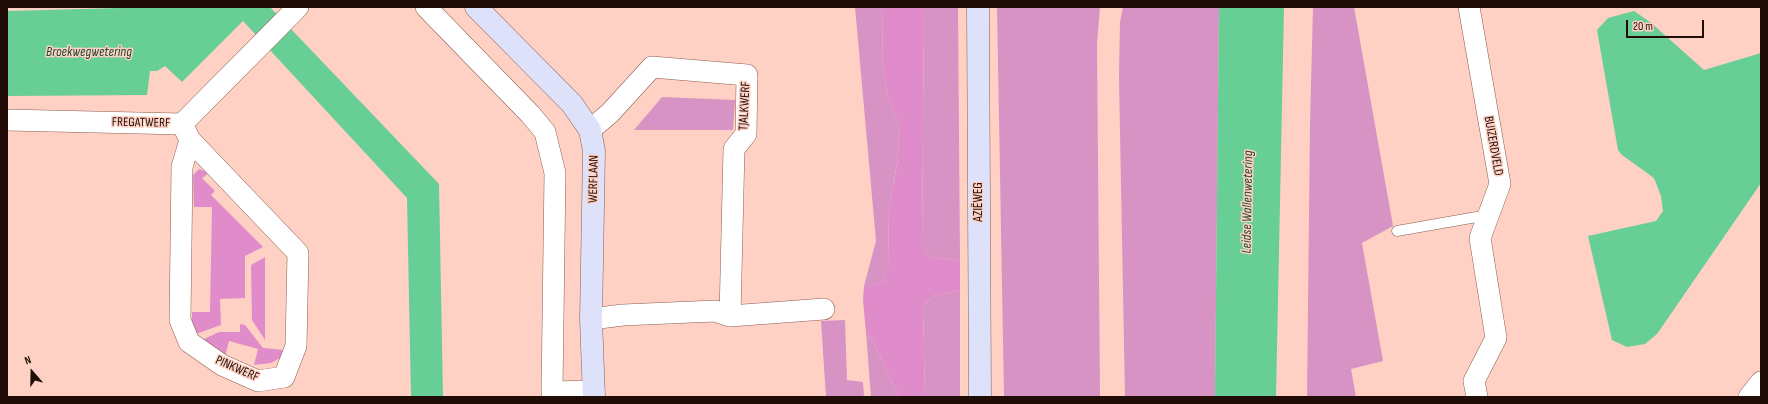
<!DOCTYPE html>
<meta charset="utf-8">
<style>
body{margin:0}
#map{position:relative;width:1768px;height:404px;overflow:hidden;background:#fed1c4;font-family:"Sofia Sans Condensed",sans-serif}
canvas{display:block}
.frame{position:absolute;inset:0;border:8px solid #200d08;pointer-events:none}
.north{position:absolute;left:12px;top:352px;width:40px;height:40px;-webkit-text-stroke:3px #fed1c4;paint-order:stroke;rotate:340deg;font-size:11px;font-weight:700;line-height:16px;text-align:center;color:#200d08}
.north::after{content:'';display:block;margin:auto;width:14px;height:18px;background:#200d08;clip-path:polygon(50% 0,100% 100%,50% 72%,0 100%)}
.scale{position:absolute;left:1626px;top:20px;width:78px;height:18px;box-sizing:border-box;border:2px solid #200d08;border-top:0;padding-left:5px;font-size:12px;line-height:14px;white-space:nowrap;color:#200d08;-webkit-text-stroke:3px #fed1c4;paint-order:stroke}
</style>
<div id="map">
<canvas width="1768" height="404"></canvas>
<div class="frame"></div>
<div class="north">N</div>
<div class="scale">20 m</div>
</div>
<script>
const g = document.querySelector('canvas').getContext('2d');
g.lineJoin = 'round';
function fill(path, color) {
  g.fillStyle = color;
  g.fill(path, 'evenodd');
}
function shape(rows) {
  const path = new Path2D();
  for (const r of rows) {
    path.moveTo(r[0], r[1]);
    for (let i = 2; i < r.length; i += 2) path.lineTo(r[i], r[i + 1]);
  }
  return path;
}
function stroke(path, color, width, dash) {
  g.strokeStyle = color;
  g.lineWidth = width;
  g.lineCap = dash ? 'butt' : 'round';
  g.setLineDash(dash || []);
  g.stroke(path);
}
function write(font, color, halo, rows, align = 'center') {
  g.font = font + ' "Sofia Sans Condensed",sans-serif';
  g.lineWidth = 3;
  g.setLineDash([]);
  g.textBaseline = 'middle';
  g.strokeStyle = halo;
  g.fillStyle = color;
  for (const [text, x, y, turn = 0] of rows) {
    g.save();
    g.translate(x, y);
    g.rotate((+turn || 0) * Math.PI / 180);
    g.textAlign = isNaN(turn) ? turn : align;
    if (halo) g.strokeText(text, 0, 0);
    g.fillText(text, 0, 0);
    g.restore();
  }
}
fill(shape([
 [855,7,882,7,883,68,888,98,900,126,897,164,889,207,888,269,883,281,870,286,864,286,876,241],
 [924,7,958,7,960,261,932,257,922,249],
 [997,7,1100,7,1097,44,1100,397,1004,397],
 [1123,7,1219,7,1215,397,1125,397,1119,78,1120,22],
 [1313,7,1354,7,1393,226,1362,243,1383,361,1351,369,1356,397,1307,397,1310,123],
 [662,97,735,100,733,130,634,130],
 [960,290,960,397,925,397,923,306,933,296],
 [845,320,847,380,863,382,864,397,826,397,821,321],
 [866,332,872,339,899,397,871,397]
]), '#d793c4');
fill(shape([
 [882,7,924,7,922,249,932,257,960,261,960,290,933,296,923,306,925,397,899,397,872,339,866,332,863,301,864,286,870,286,883,281,888,269,889,207,897,165,900,126,888,98,883,68],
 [199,169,209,173,202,178,215,191,211,195,263,247,245,256,245,298,220,299,221,325,196,334,192,324,192,312,210,312,212,207,194,207,193,175],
 [265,257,265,340,252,320,251,265],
 [240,324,245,325,263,348,284,350,280,358,271,363,254,365,258,349,229,341,225,357,200,341,219,332,240,332]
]), '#e08cca');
fill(shape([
 [157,7,270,7,439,184,443,397,411,397,407,198,243,21,182,82,165,66,157,71,150,71,147,95,7,96,7,11],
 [1219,7,1284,7,1276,397,1215,397],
 [1634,11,1650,22,1704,70,1761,53,1761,183,1657,334,1645,344,1627,347,1612,340,1588,236,1656,221,1663,211,1661,196,1654,178,1622,155,1618,150,1597,30,1608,18]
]), '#67ce95');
const lane = shape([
 [1397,231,1488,215]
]);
const street = shape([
 [426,7,530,114,545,132,555,173,552,392,594,391],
 [1469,7,1500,184,1480,238,1496,338,1474,381,1477,397],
 [7,120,182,124,298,7],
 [182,124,190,140,298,253,296,346,284,377,258,381,222,365,189,342,180,320,182,167,190,140],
 [590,130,610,113,652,67,747,75,746,134,734,149,730,316],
 [591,319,623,315,715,311,730,316,824,309],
 [1749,397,1761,382]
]);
const secondary = shape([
 [476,7,572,104,590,130,594,151,591,319,594,397],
 [978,7,980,397]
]);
stroke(lane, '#8c5d4e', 11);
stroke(street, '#8c5d4e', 22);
stroke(secondary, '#8c5d4e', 23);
stroke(lane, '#fff', 10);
stroke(street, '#fff', 21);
stroke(secondary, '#dde1fa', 22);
write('13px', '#200d08', '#fed1c4', [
 ["TJALKWERF",745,106,-87],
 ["FREGATWERF",141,123,1],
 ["BUIZERDVELD",1493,146,80],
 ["WERFLAAN",594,179,-89],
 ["AZIËWEG",979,202,-90],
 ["PINKWERF",237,369,24]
]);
write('italic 14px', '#1e4931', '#fed1c4', [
 ["Broekwegwetering",89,52],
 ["Leidse Wallenwetering",1248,202,-89]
]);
</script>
